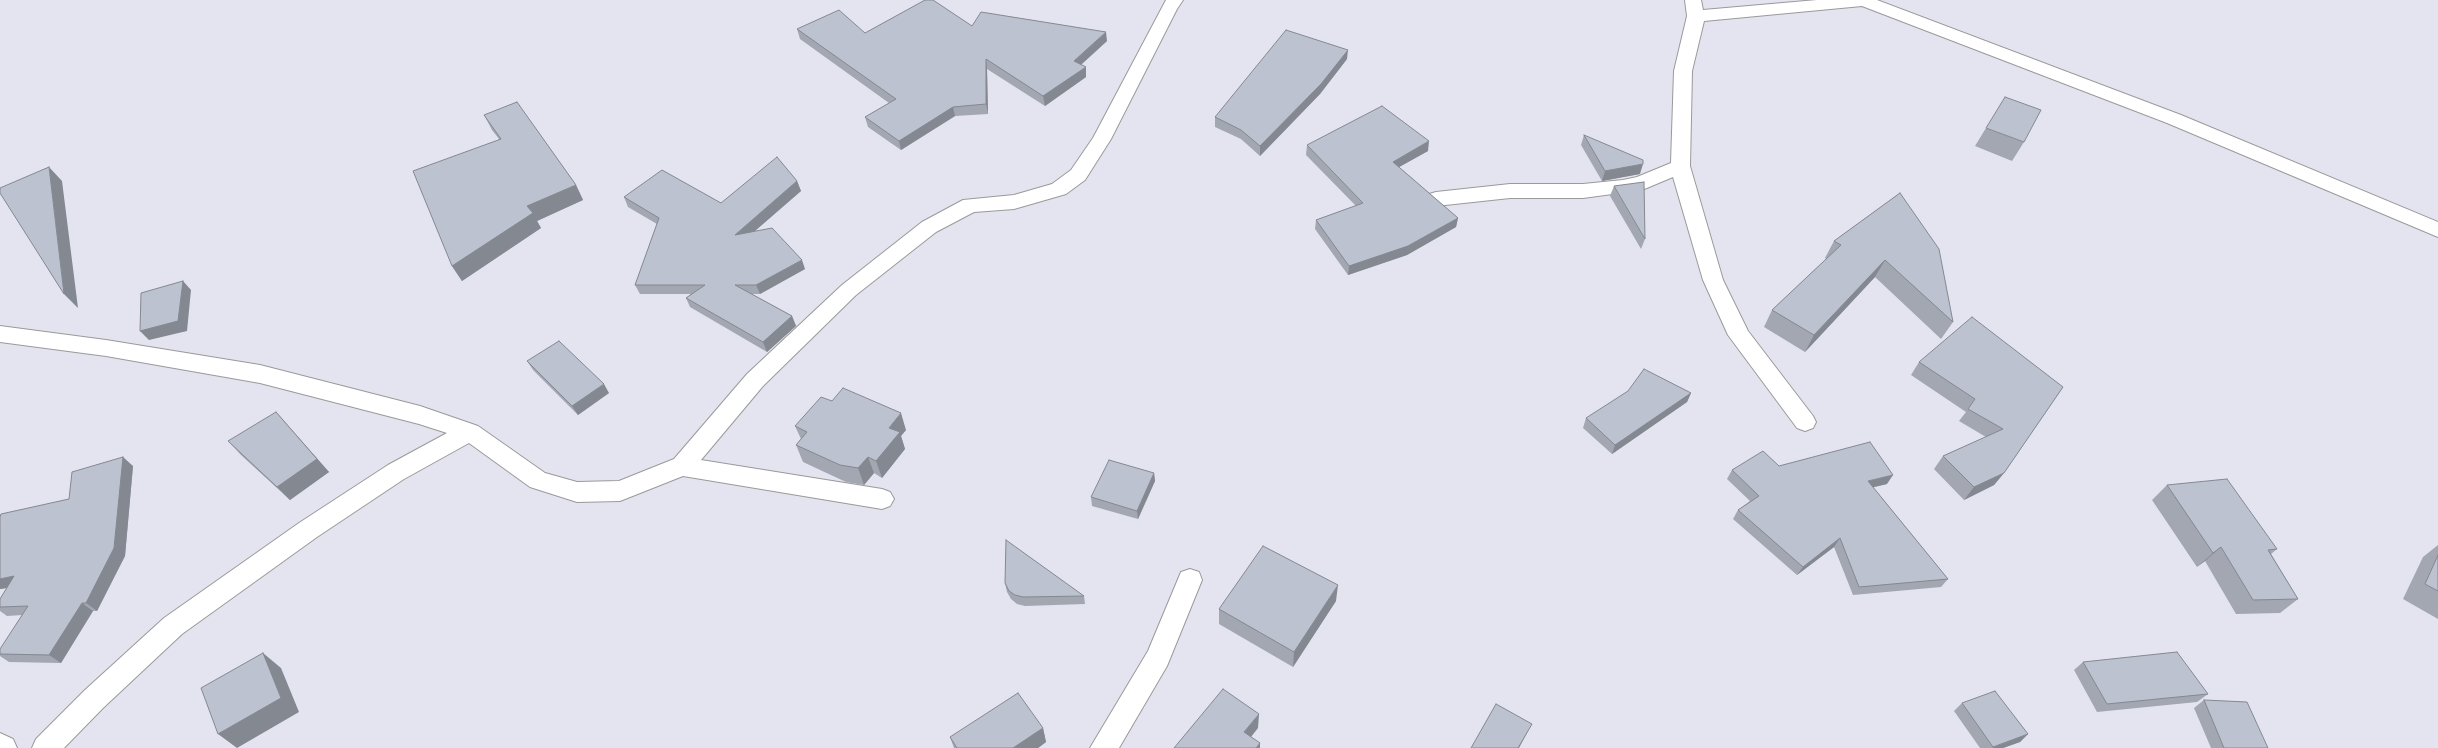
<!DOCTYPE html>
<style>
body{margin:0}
canvas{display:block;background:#e3e4ef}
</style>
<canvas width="2438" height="748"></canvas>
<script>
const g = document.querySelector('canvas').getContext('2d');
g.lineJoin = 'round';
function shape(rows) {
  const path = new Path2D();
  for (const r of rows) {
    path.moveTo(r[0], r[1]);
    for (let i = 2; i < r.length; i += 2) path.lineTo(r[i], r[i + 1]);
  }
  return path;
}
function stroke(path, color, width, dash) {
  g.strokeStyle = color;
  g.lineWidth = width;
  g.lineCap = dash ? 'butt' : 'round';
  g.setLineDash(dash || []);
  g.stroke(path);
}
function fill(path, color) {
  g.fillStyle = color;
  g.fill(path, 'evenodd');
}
const minor = shape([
 [1166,0,1183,0,1177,9,1111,139,1085,180,1066,194,1014,209,974,212,936,232,856,295,763,386,701,460,882,489,890,492,894,499,890,506,882,509,683,476,620,501,577,502,530,487,469,443,404,479,317,537,182,634,103,708,64,748,32,748,36,739,85,690,164,618,299,523,388,465,447,433,419,424,260,383,106,356,0,342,0,326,106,340,260,365,420,406,478,426,545,473,577,482,619,481,674,459,747,374,842,285,922,222,963,200,1014,195,1052,184,1071,170,1093,138,1166,0],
 [1685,0,1701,0,1703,10,1817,0,1877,0,2181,115,2438,222,2438,237,2167,123,1862,6,1704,21,1692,71,1690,166,1723,280,1748,331,1813,416,1816,422,1813,428,1805,431,1797,428,1728,335,1703,280,1673,177,1642,190,1583,198,1510,198,1436,206,1429,204,1426,199,1429,194,1436,192,1510,184,1583,184,1623,180,1637,177,1671,163,1674,71,1687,16,1685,0],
 [1190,569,1199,572,1202,580,1167,666,1119,748,1090,748,1148,651,1181,572,1190,569],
 [0,733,13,739,17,748,0,748,0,733]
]);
stroke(minor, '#9a9a9a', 2);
fill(minor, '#fff');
fill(shape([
 [797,29,865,33,1107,41,1081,65,1086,77,1045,106,987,69,988,114,955,116,901,150,868,127,865,117,889,103,800,39],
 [1347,59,1320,94,1260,156,1241,139,1215,127,1215,117],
 [484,115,576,185,583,200,537,221,541,228,462,281,452,266,499,139,492,130],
 [1986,128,2024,142,2012,161,1975,146],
 [1584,135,1640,174,1602,181,1581,145],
 [1307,145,1428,151,1399,167,1458,218,1456,227,1407,255,1348,275,1315,229,1316,220,1356,206,1306,155],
 [797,181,801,191,753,232,805,269,760,294,752,294,792,316,796,326,767,352,690,307,686,298,691,294,640,294,635,285,657,224,628,207,624,197,721,203],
 [1614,186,1645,239,1641,249,1610,196],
 [1900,193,1953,322,1941,339,1875,277,1805,352,1764,327,1772,310,1826,259,1825,258,1834,241],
 [527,361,609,393,578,415,533,370],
 [1919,362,2063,387,2004,473,1994,485,1964,500,1934,469,1943,456,1986,437,1959,421,1966,412,1911,375],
 [1691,393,1687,402,1612,454,1583,428,1586,418],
 [288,426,329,472,290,500,241,455,228,441],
 [795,426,906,430,901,436,905,449,882,478,874,473,864,485,846,482,803,462,796,445,801,439],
 [133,466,125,556,97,611,93,611,61,663,9,662,0,656,0,654,22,615,7,616,0,611,0,599,7,588,0,589,0,517,69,499],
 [1779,466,1887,484,1873,487,1948,579,1941,587,1853,595,1834,547,1797,575,1733,519,1738,510,1750,501,1727,479,1732,470],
 [1154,473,1155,481,1138,519,1092,506,1091,497],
 [2167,485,2277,549,2271,554,2298,599,2280,613,2236,614,2205,561,2197,567,2152,500],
 [2438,545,2438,619,2403,599,2423,557],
 [1005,583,1084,596,1085,604,1025,606,1017,604,1011,599,1007,592],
 [1336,601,1293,667,1219,624,1219,609],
 [2083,662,2208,694,2197,702,2097,712,2074,670],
 [2204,700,2268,748,2211,748,2194,708],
 [1962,703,2028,734,2020,742,2003,748,1980,748,1954,711],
 [1043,728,1046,742,1038,748,954,748,950,737]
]), '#a2a7b2');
fill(shape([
 [1106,32,1107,41,1075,70,1074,61],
 [1348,50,1347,59,1320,94,1260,156,1260,146],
 [986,59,987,69,988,114,986,104],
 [1086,67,1086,77,1045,106,1043,96],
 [953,107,955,116,901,150,899,141],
 [1429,141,1428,151,1392,171,1393,162],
 [1643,164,1640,174,1602,181,1605,171],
 [49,167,62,181,78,308,64,294],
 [797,181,801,191,739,245,735,235],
 [576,185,583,200,537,221,541,228,462,281,452,266,527,206],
 [1458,218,1456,227,1407,255,1348,275,1349,266],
 [802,260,805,269,760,294,756,285],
 [1885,260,1875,277,1805,352,1814,335],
 [183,281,191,290,187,331,149,340,140,331],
 [792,316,796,326,767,352,763,342],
 [604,384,609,393,578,415,572,406],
 [1691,393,1687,402,1612,454,1615,445],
 [276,412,329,472,290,500,277,487],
 [901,413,906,430,901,436,905,449,882,478,876,461,889,428],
 [123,457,133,466,125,556,97,611,86,603],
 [868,457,874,473,864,485,858,468],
 [1154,473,1155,481,1138,519,1137,511],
 [2004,473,1994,485,1964,500,1974,487],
 [1893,475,1887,484,1862,490,1868,481],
 [1840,538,1834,547,1797,575,1803,567],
 [2221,547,2205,561,2197,567,2213,553],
 [14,576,26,585,0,589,0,579],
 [1338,585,1336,601,1293,667,1294,652],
 [82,603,93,611,61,663,49,655],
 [263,653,281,668,299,712,237,748,218,734],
 [1259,714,1258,728,1244,746,1244,732],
 [1532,724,1528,731,1519,748,1518,748],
 [1043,728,1046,742,1038,748,1013,748],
 [2028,734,2020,742,2003,748,1992,748],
 [1260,743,1260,748,1256,748]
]), '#848891');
const building = shape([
 [925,0,933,0,972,26,981,12,1106,32,1074,61,1086,67,1043,96,986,59,986,104,953,107,899,141,865,117,896,99,797,29,839,10,865,33,925,0],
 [1286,30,1348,50,1321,84,1260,146,1241,130,1215,117,1286,30],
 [2005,97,2041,110,2024,142,1986,128,2005,97],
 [517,102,576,185,527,206,533,213,452,266,413,171,501,139,484,115,517,102],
 [1382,106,1429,141,1393,162,1458,218,1408,246,1349,266,1316,220,1363,203,1307,145,1382,106],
 [1584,135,1643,160,1643,164,1605,171,1584,135],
 [777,157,797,181,735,235,772,228,802,260,756,285,735,285,792,316,763,342,686,298,705,285,635,285,659,218,624,197,662,170,721,203,777,157],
 [49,167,64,294,0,193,0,188,49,167],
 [1644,182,1645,239,1614,186,1644,182],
 [1900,193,1939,249,1953,322,1885,260,1814,335,1772,310,1841,245,1834,241,1900,193],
 [183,281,178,321,140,331,141,293,183,281],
 [1972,317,2063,387,2004,473,1974,487,1943,456,2003,429,1968,409,1975,399,1919,362,1972,317],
 [559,341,604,384,572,406,527,361,559,341],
 [1644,369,1691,393,1615,445,1586,418,1628,391,1644,369],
 [843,388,901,413,889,428,900,432,876,461,868,457,858,468,840,465,796,445,807,432,795,426,821,397,832,401,843,388],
 [276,412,317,459,277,487,228,441,276,412],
 [1870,442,1893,475,1868,481,1948,579,1859,587,1840,538,1803,567,1738,510,1759,496,1732,470,1763,451,1779,466,1870,442],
 [123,457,114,548,86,603,82,603,49,655,0,654,0,649,28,606,0,607,0,599,14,576,0,579,0,517,1,514,69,499,72,472,123,457],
 [1109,460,1154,473,1137,511,1091,497,1109,460],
 [2227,479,2277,549,2268,550,2298,599,2253,600,2221,547,2213,553,2167,485,2227,479],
 [1006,540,1084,596,1023,597,1015,595,1009,591,1005,583,1006,540],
 [1263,546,1338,585,1294,652,1219,609,1263,546],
 [2438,555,2438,591,2425,584,2438,555],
 [2177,652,2208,694,2107,704,2083,662,2177,652],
 [263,653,281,698,218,734,201,688,263,653],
 [1223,689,1259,714,1244,732,1260,743,1256,748,1174,748,1223,689],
 [1995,691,2028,734,1993,747,1962,703,1995,691],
 [1018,693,1043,728,1013,748,957,748,950,737,1018,693],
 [2204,700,2247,702,2268,748,2224,748,2204,700],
 [1496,704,1532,724,1518,748,1471,748,1496,704]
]);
fill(building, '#bcc2cf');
stroke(building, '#848891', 1);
</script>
